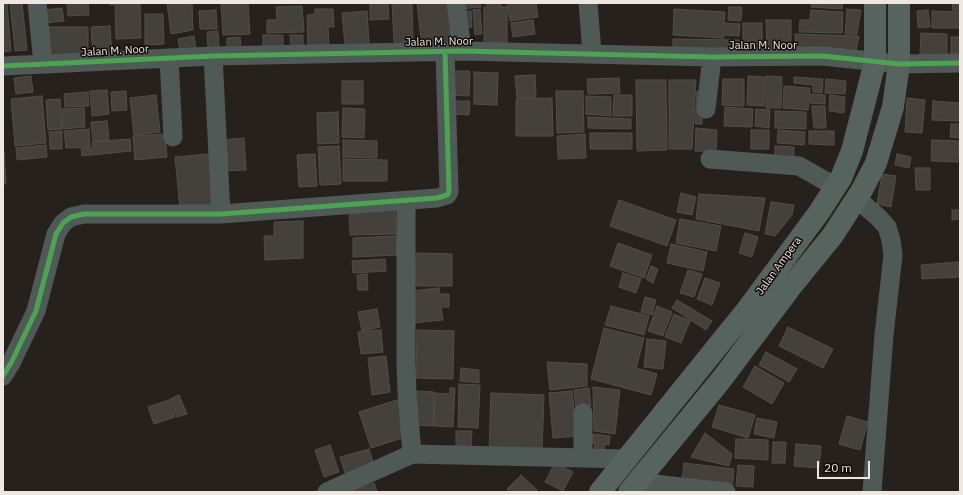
<!DOCTYPE html>
<style>
body{margin:0}
#map{position:relative;width:963px;height:495px;overflow:hidden;background:#27211e;font-family:"IBM Plex Sans",sans-serif}
canvas{display:block}
.frame{position:absolute;inset:0;border:4px solid #ede6e1;pointer-events:none}
.scale{position:absolute;left:817px;top:461px;width:53px;height:18px;box-sizing:border-box;border:2px solid #ede6e1;border-top:0;padding-left:5px;font-size:12px;line-height:14px;white-space:nowrap;color:#ede6e1;-webkit-text-stroke:3px #100b08;paint-order:stroke}
</style>
<div id="map">
<canvas width="963" height="495"></canvas>
<div class="frame"></div>
<div class="scale">20 m</div>
</div>
<script>
const g = document.querySelector('canvas').getContext('2d');
g.lineJoin = 'round';
function fill(path, color) {
  g.fillStyle = color;
  g.fill(path, 'evenodd');
}
function shape(rows) {
  const path = new Path2D();
  for (const r of rows) {
    path.moveTo(r[0], r[1]);
    for (let i = 2; i < r.length; i += 2) path.lineTo(r[i], r[i + 1]);
  }
  return path;
}
function stroke(path, color, width, dash) {
  g.strokeStyle = color;
  g.lineWidth = width;
  g.lineCap = dash ? 'butt' : 'round';
  g.setLineDash(dash || []);
  g.stroke(path);
}
function write(font, color, halo, rows, align = 'center') {
  g.font = font + ' "IBM Plex Sans",sans-serif';
  g.lineWidth = 3;
  g.setLineDash([]);
  g.textBaseline = 'middle';
  g.strokeStyle = halo;
  g.fillStyle = color;
  for (const [text, x, y, turn = 0] of rows) {
    g.save();
    g.translate(x, y);
    g.rotate((+turn || 0) * Math.PI / 180);
    g.textAlign = isNaN(turn) ? turn : align;
    if (halo) g.strokeText(text, 0, 0);
    g.fillText(text, 0, 0);
    g.restore();
  }
}
const building = shape([
 [10,3,22,3,27,50,15,51,10,3],
 [67,3,88,3,89,15,68,16,67,3],
 [110,3,140,3,141,38,116,39,115,4,110,5,110,3],
 [167,3,192,3,193,30,171,34,167,3],
 [221,3,248,3,250,34,223,35,221,3],
 [370,3,388,3,389,19,370,20,370,3],
 [392,3,412,3,413,42,394,42,392,3],
 [417,3,448,3,452,47,422,47,417,3],
 [459,3,480,3,481,7,460,9,459,3],
 [486,3,501,3,501,6,486,5,486,3],
 [507,3,536,3,538,17,510,21,507,3],
 [812,3,843,3,842,9,811,7,812,3],
 [953,3,960,3,960,10,952,10,953,3],
 [3,4,7,4,11,51,3,52,3,4],
 [302,6,304,32,267,33,267,20,277,20,276,7,302,6],
 [484,7,507,7,507,43,484,44,484,7],
 [729,7,742,7,741,21,728,20,729,7],
 [62,8,64,21,46,23,44,10,62,8],
 [315,9,333,9,334,27,328,27,329,47,308,47,307,15,315,14,315,9],
 [480,9,482,34,475,35,473,10,480,9],
 [674,9,725,12,724,23,740,24,739,36,724,35,724,38,673,35,674,9],
 [847,9,861,10,857,34,845,34,847,9],
 [216,10,217,29,200,29,199,11,216,10],
 [811,10,843,12,842,33,799,32,800,20,810,20,811,10],
 [928,10,930,27,918,28,917,11,928,10],
 [367,11,369,44,345,46,342,13,367,11],
 [471,11,472,27,462,28,460,12,471,11],
 [932,11,960,12,960,28,932,28,932,11],
 [145,14,163,14,164,44,145,45,145,14],
 [533,20,535,34,513,37,511,23,533,20],
 [766,20,791,20,791,52,767,52,766,20],
 [743,23,762,23,762,50,743,50,743,23],
 [110,26,112,54,93,56,91,27,110,26],
 [45,27,88,27,88,60,46,60,45,27],
 [218,31,219,49,208,49,207,32,218,31],
 [921,33,947,34,947,55,920,54,921,33],
 [795,34,859,36,856,51,796,53,795,34],
 [263,35,283,35,283,51,263,52,263,35],
 [290,35,303,35,303,45,291,46,290,35],
 [194,36,196,48,180,51,178,39,194,36],
 [240,37,241,49,227,50,227,38,240,37],
 [951,37,960,37,960,56,951,56,951,37],
 [673,39,739,40,739,50,673,49,673,39],
 [451,71,470,71,469,96,450,95,451,71],
 [474,72,498,73,497,105,474,104,474,72],
 [535,75,536,97,517,98,515,76,535,75],
 [31,76,33,92,16,94,14,78,31,76],
 [748,76,765,77,764,106,747,105,748,76],
 [766,76,782,77,781,108,766,108,766,76],
 [794,77,823,79,822,93,813,92,813,85,794,83,794,77],
 [619,78,620,93,588,94,587,79,619,78],
 [723,79,744,79,744,106,722,105,723,79],
 [826,79,846,81,845,94,825,93,826,79],
 [636,80,666,80,667,150,637,151,636,80],
 [669,80,696,80,692,149,669,149,669,80],
 [342,81,363,81,363,104,342,104,342,81],
 [784,86,810,88,808,110,783,108,784,86],
 [107,90,109,114,92,116,90,91,107,90],
 [126,91,127,110,112,111,111,92,126,91],
 [556,91,583,91,584,132,557,133,556,91],
 [697,91,703,92,702,124,695,124,697,91],
 [88,92,89,106,65,107,64,94,88,92],
 [811,94,825,95,825,104,810,103,811,94],
 [156,95,160,132,134,135,130,98,156,95],
 [614,95,632,95,632,116,613,116,614,95],
 [830,95,845,97,844,113,829,111,830,95],
 [42,96,46,143,15,146,11,99,42,96],
 [586,96,611,97,611,116,586,114,586,96],
 [552,98,553,136,516,136,516,99,552,98],
 [907,98,925,100,922,133,905,132,907,98],
 [60,99,62,129,48,130,46,100,60,99],
 [453,101,470,101,469,115,453,114,453,101],
 [933,101,960,103,960,121,932,120,933,101],
 [812,106,825,106,826,128,814,128,812,106],
 [725,107,753,109,752,127,724,126,725,107],
 [84,108,85,127,63,129,62,109,84,108],
 [343,108,365,109,364,138,342,137,343,108],
 [756,109,770,110,769,128,755,126,756,109],
 [775,111,806,112,806,129,775,128,775,111],
 [338,112,339,143,318,144,317,113,338,112],
 [588,117,631,119,631,129,588,128,588,117],
 [107,121,109,140,93,141,91,122,107,121],
 [951,124,960,124,960,138,950,137,951,124],
 [696,128,717,130,716,152,695,151,696,128],
 [89,129,90,147,66,148,64,131,89,129],
 [751,130,769,130,769,149,751,149,751,130],
 [778,130,805,132,804,145,777,143,778,130],
 [62,131,62,149,50,149,49,132,62,131],
 [809,131,834,131,834,145,809,144,809,131],
 [590,133,632,133,632,149,590,149,590,133],
 [165,134,167,157,135,160,133,136,165,134],
 [585,134,586,158,558,159,557,136,585,134],
 [3,136,6,184,3,184,3,136],
 [244,138,246,170,222,171,220,140,244,138],
 [130,139,131,151,82,156,81,149,93,148,92,142,130,139],
 [343,140,377,141,377,158,343,157,343,140],
 [932,140,959,141,958,162,931,161,932,140],
 [46,145,47,157,17,160,16,148,46,145],
 [339,146,341,184,320,185,318,147,339,146],
 [775,146,794,147,794,159,775,158,775,146],
 [209,154,214,206,180,209,175,157,209,154],
 [315,154,317,186,299,187,297,155,315,154],
 [897,154,911,157,909,168,895,165,897,154],
 [343,159,387,160,387,181,343,181,343,159],
 [915,168,930,168,930,190,916,190,915,168],
 [882,174,896,176,891,207,877,204,882,174],
 [681,193,696,197,692,215,677,212,681,193],
 [699,194,765,198,759,231,696,219,699,194],
 [619,200,676,220,667,246,610,226,619,200],
 [771,202,794,205,792,215,775,236,765,234,771,202],
 [395,207,396,234,350,235,349,208,395,207],
 [952,210,960,210,960,219,952,220,952,210],
 [680,219,721,226,716,251,676,243,680,219],
 [303,221,303,258,265,260,264,236,274,236,274,222,303,221],
 [745,233,758,237,752,257,739,253,745,233],
 [396,236,397,255,353,257,353,238,396,236],
 [618,243,652,255,644,278,610,266,618,243],
 [671,244,707,252,703,271,667,263,671,244],
 [416,253,452,254,452,286,416,286,416,282,411,283,408,263,416,262,416,253],
 [385,259,386,271,353,273,352,261,385,259],
 [958,262,959,277,922,279,921,265,958,262],
 [651,266,658,269,653,283,646,279,651,266],
 [688,270,702,274,694,297,680,293,688,270],
 [623,273,641,279,636,293,619,287,623,273],
 [367,274,368,290,358,290,357,275,367,274],
 [705,278,720,283,712,305,697,299,705,278],
 [439,288,440,294,449,294,449,307,441,307,443,320,413,323,410,291,439,288],
 [645,297,656,300,652,315,641,312,645,297],
 [677,300,712,321,706,330,672,308,677,300],
 [611,306,649,316,644,335,605,325,611,306],
 [657,306,672,312,663,336,648,331,657,306],
 [377,309,380,327,362,331,358,312,377,309],
 [674,314,690,321,681,343,665,337,674,314],
 [788,327,833,349,823,368,779,346,788,327],
 [604,328,644,338,636,368,657,374,651,395,591,379,604,328],
 [381,330,383,352,361,354,358,332,381,330],
 [417,330,454,331,453,379,416,378,417,330],
 [647,339,666,341,663,369,644,367,647,339],
 [766,352,797,369,789,382,759,365,766,352],
 [386,356,390,392,372,395,368,358,386,356],
 [547,362,587,364,587,386,550,390,547,362],
 [755,366,784,383,772,404,743,387,755,366],
 [461,368,479,370,479,383,460,381,461,368],
 [459,384,480,385,478,428,458,427,459,384],
 [593,387,620,390,615,434,594,431,593,387],
 [450,388,455,388,453,427,434,426,435,393,450,394,450,388],
 [589,388,591,406,576,408,574,390,589,388],
 [415,391,434,392,433,426,413,425,415,391],
 [572,391,577,436,553,438,549,393,572,391],
 [491,393,544,395,542,452,489,450,491,393],
 [179,395,187,414,177,417,170,399,179,395],
 [169,400,175,417,154,424,148,407,169,400],
 [397,400,408,436,371,448,359,412,397,400],
 [719,405,755,415,748,438,712,427,719,405],
 [847,416,868,422,860,450,839,444,847,416],
 [757,418,777,422,774,438,754,434,757,418],
 [456,431,472,431,471,448,456,447,456,431],
 [705,433,732,454,729,466,691,457,705,433],
 [593,434,610,436,609,445,605,444,604,452,594,451,595,443,592,443,593,434],
 [736,439,768,440,768,460,735,458,736,439],
 [773,442,786,442,785,463,772,463,773,442],
 [796,444,821,446,819,468,794,466,796,444],
 [330,445,339,472,324,477,315,450,330,445],
 [369,449,374,464,345,473,340,457,369,449],
 [555,463,573,472,563,491,545,482,555,463],
 [684,463,734,469,732,488,682,482,684,463],
 [738,465,754,466,753,487,736,486,738,465],
 [521,475,537,490,535,492,510,492,507,489,521,475],
 [374,483,377,492,349,492,374,483]
]);
fill(building, '#44403b');
stroke(building, '#524d4a', 1);
stroke(shape([
 [37,3,43,64],
 [456,3,462,51],
 [588,3,592,53],
 [213,56,221,214],
 [169,58,173,137],
 [3,66,213,56,462,51,712,57,823,56,899,64,960,63],
 [706,109,712,57],
 [710,159,799,166,836,187],
 [857,199,878,217,887,227,891,240,893,255,884,335,872,492],
 [406,200,406,363,407,393,412,454],
 [3,376,11,363,36,311,56,234,63,223,71,217,84,214,221,214,437,198,447,195,449,192,445,52],
 [583,413,583,458],
 [637,482,726,492],
 [327,492,412,454,627,459]
]), '#4f5a56', 19);
stroke(shape([
 [600,492,746,311,820,211,841,178,852,151,875,62,875,3],
 [629,492,721,380,794,283,833,235,862,190,876,163,893,107,899,64,899,3]
]), '#57635f', 22);
stroke(shape([
 [3,66,213,56,462,51,712,57,823,56,899,64,960,63],
 [3,376,11,363,36,311,56,234,63,223,71,217,84,214,221,214,437,198,447,195,449,192,445,52]
]), '#4ca352', 5);
write('11px', '#ede6e1', '#100b08', [
 ["Jalan M. Noor",439,42,-1],
 ["Jalan M. Noor",763,46],
 ["Jalan M. Noor",115,51,-3],
 ["Jalan Ampera",779,266,-54]
]);
</script>
